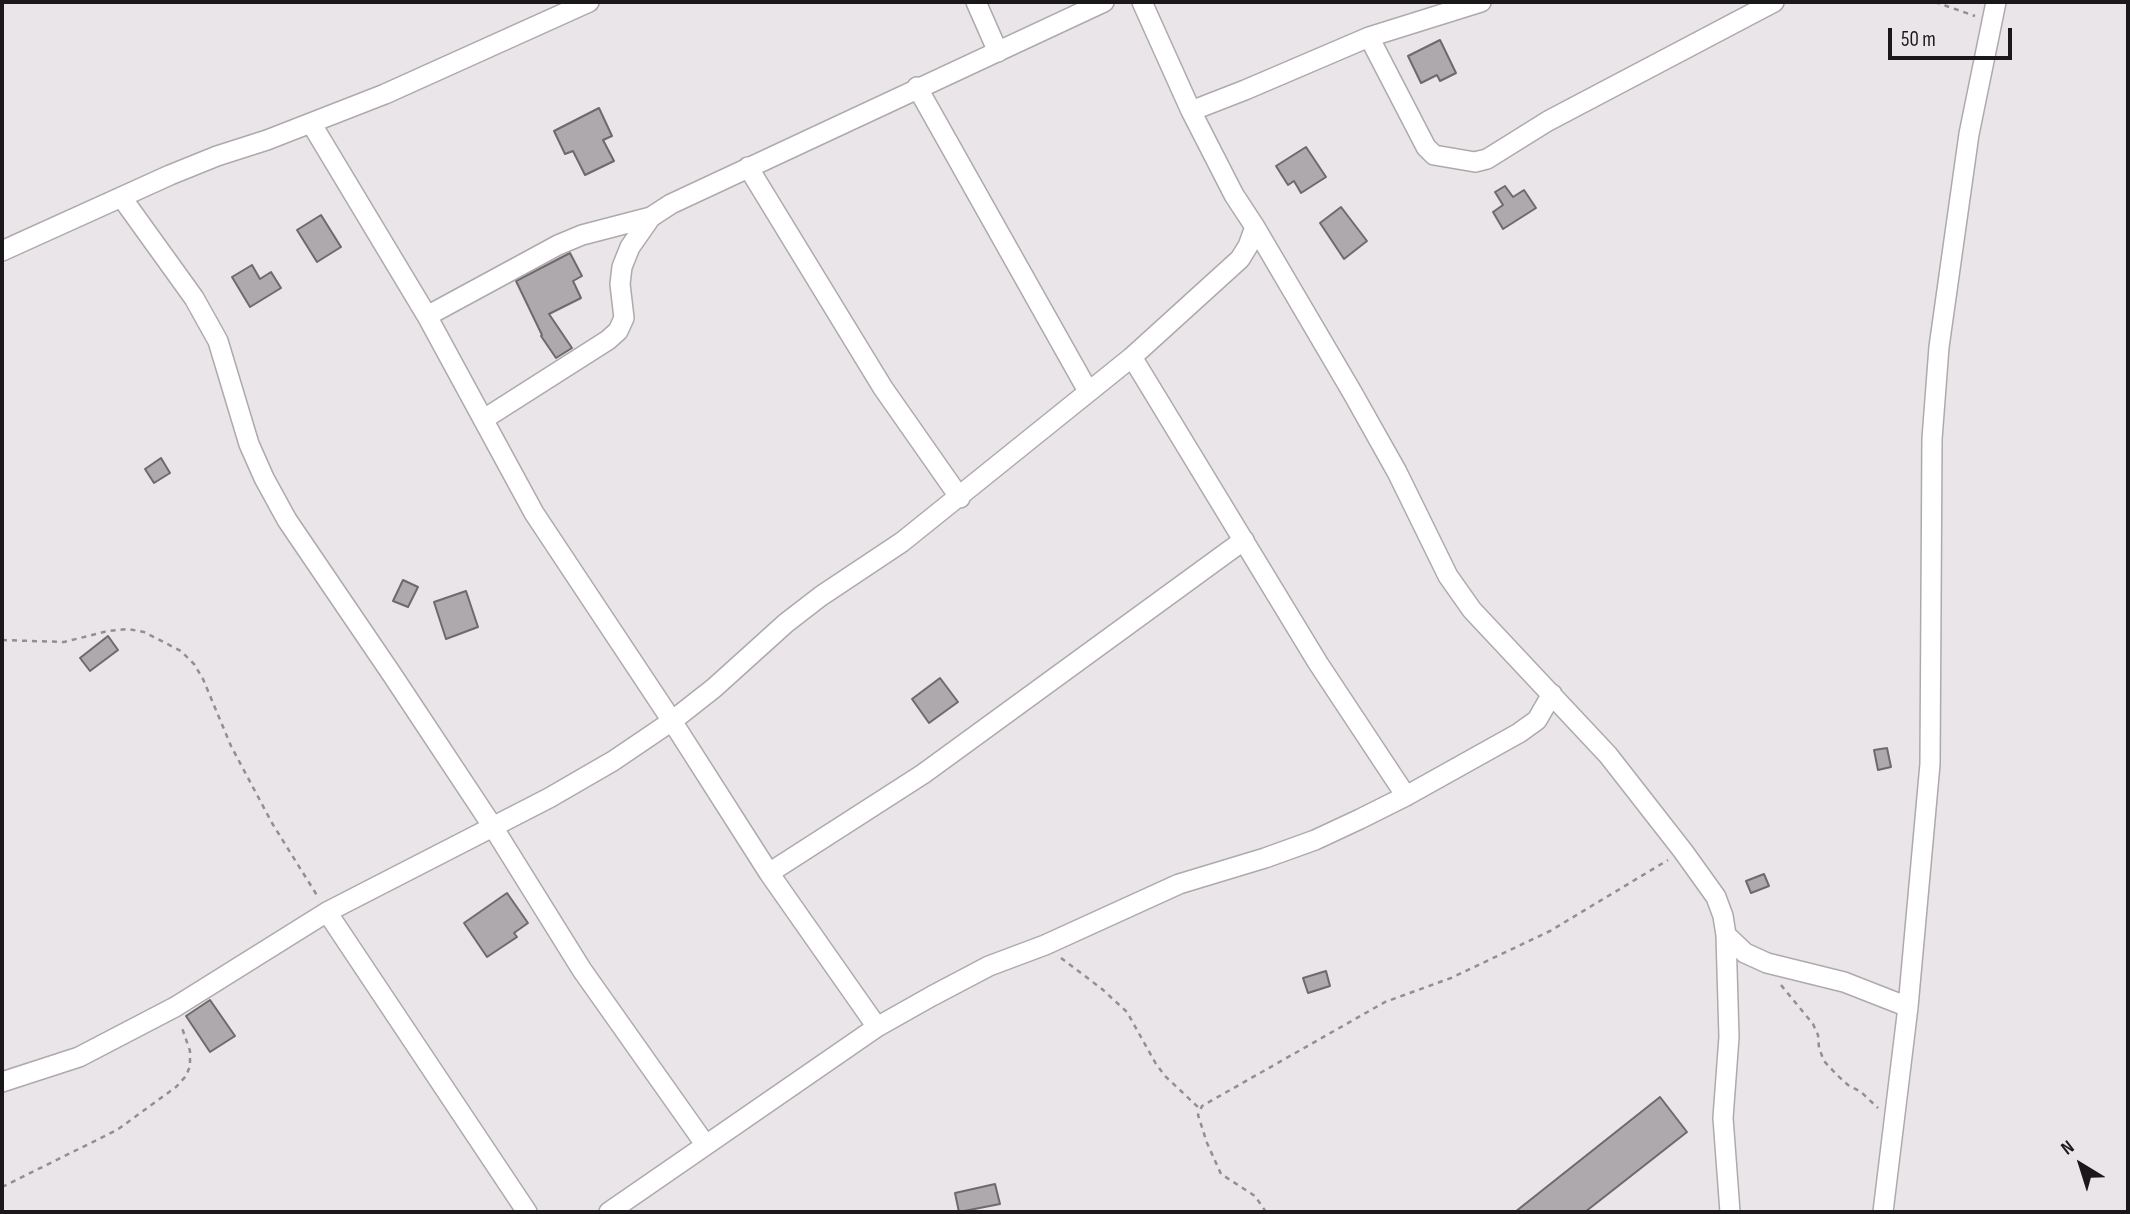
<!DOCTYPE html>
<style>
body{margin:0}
#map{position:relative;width:2130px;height:1214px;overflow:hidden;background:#eae5e9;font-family:"Sofia Sans Condensed",sans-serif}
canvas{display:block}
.frame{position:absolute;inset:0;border:4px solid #1a181a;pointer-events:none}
.north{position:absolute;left:2046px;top:1130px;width:70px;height:70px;-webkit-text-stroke:5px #eae5e9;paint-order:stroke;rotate:322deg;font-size:19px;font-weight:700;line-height:28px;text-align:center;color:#1a181a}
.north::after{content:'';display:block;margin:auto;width:24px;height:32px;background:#1a181a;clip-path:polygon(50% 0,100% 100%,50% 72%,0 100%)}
.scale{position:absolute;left:1888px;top:28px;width:124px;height:32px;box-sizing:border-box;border:4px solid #1a181a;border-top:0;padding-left:9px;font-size:21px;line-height:24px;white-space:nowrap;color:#1a181a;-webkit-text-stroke:5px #eae5e9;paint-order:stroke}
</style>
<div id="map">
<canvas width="2130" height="1214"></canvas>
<div class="frame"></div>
<div class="north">N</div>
<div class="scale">50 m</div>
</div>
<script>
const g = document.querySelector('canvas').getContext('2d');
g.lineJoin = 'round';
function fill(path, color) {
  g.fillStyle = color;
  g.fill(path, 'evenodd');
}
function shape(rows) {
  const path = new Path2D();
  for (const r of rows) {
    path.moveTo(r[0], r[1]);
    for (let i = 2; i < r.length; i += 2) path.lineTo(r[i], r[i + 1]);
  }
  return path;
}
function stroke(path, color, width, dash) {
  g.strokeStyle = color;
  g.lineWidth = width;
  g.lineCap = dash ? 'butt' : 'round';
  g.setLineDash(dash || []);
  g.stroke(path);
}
const building = shape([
 [1440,40,1456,73,1440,81,1437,75,1421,83,1408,56,1440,40],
 [599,108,612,136,603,140,614,161,585,175,573,151,565,154,554,131,599,108],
 [1306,147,1326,177,1301,193,1294,181,1288,185,1276,166,1306,147],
 [1505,186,1513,197,1524,190,1536,208,1503,229,1493,212,1503,205,1495,192,1505,186],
 [1341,207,1367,241,1344,259,1320,223,1341,207],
 [321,215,341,247,317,262,297,230,321,215],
 [570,253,582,276,573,281,581,298,549,314,572,348,556,358,541,336,542,335,516,281,570,253],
 [252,265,260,279,271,272,281,288,250,307,232,277,252,265],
 [161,458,170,473,154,483,145,469,161,458],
 [403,580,418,587,408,607,393,601,403,580],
 [466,591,478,627,446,639,434,602,466,591],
 [108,636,118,650,90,671,80,658,108,636],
 [940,678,958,702,929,723,912,699,940,678],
 [1887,748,1891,767,1878,770,1874,750,1887,748],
 [1764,874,1769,886,1751,893,1746,881,1764,874],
 [507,893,528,923,514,933,517,937,487,957,464,923,507,893],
 [1326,971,1330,986,1308,993,1303,978,1326,971],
 [210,1000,235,1036,210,1052,186,1016,210,1000],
 [1660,1097,1687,1132,1585,1212,1515,1212,1660,1097],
 [995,1184,1000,1204,959,1212,955,1193,995,1184]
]);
fill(building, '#ada9ad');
stroke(building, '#6d696d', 2);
const minor = shape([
 [976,2,998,52],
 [1142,2,1191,111,1234,195,1255,227,1352,392,1397,472,1448,576,1472,610,1608,755,1683,851,1716,897,1723,916,1726,935,1729,1037,1723,1118,1730,1212],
 [1369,37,1426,147,1434,155,1475,162,1487,159,1548,121,1774,2],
 [917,87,1088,391],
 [1191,111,1245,90,1369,37,1481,2],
 [311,123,427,316,534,513,672,721,769,873,877,1027],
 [748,167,883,388,960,498],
 [122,198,194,298,218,341,249,444,264,478,287,520,393,676,493,827,582,970,705,1144],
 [2,251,170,175,217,156,267,140,385,94,589,2],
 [427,316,558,245,582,235,651,217],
 [1132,357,1318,663,1406,796],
 [484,419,608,340,618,331,624,318,620,284,622,267,630,247,651,217,671,204,1104,2],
 [769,873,923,774,1244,540],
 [327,912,527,1212],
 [1726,935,1745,953,1767,963,1844,982,1908,1007],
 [2,1082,79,1057,175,1007,327,912,549,798,613,761,672,721,714,688,786,623,821,596,902,542,1132,357,1240,259,1248,246,1255,227],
 [609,1212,877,1027,932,996,989,966,1045,945,1179,884,1265,858,1315,840,1360,819,1406,796,1519,733,1537,720,1552,694],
 [1883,1212,1908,1007,1930,764,1932,439,1939,347,1969,134,1996,2]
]);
stroke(minor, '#aea9ad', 22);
stroke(shape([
 [1935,2,1975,16],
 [2,640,64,642,108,631,128,629,144,632,181,651,194,664,203,679,231,746,272,823,318,897],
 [1061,958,1102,989,1127,1012,1156,1064,1165,1076,1199,1108],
 [1781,985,1813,1024,1818,1035,1819,1048,1824,1061,1837,1075,1848,1085,1861,1092,1878,1108],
 [2,1187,117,1130,176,1087,186,1076,190,1066,190,1051,181,1025],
 [1266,1212,1255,1196,1221,1174,1207,1143,1198,1115,1202,1106,1385,1002,1451,978,1550,931,1668,860]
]), '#928f92', 2.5, [5, 5]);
stroke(minor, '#fff', 19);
</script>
